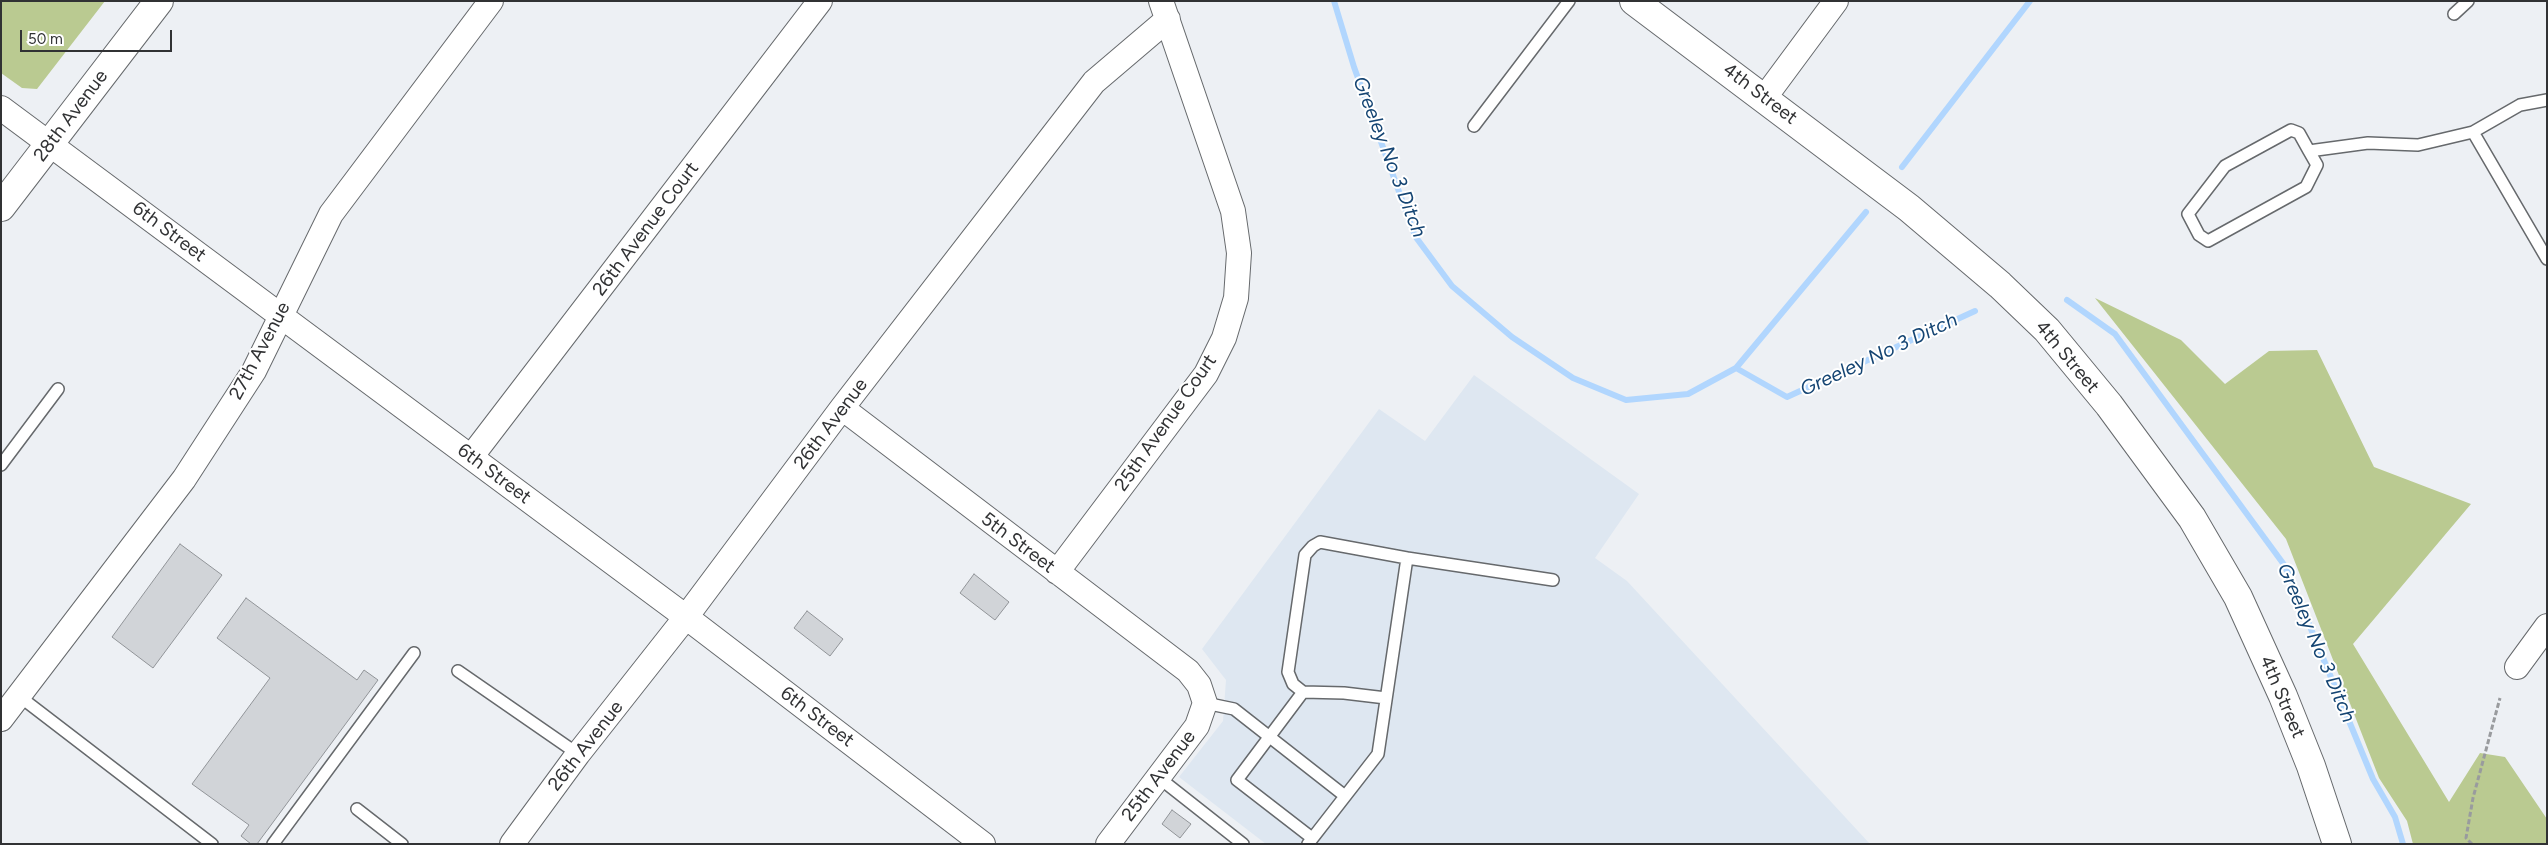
<!DOCTYPE html>
<style>
body{margin:0}
#map{position:relative;width:2548px;height:845px;overflow:hidden;background:#edf0f4;font-family:Figtree,sans-serif}
canvas{display:block}
.frame{position:absolute;inset:0;border:2px solid #313234;pointer-events:none}
.scale{position:absolute;left:20px;top:30px;width:152px;height:22px;box-sizing:border-box;border:2px solid #313234;border-top:0;padding-left:6px;font-size:15px;line-height:18px;white-space:nowrap;color:#313234;-webkit-text-stroke:4px #fff;paint-order:stroke}
</style>
<div id="map">
<canvas width="2548" height="845"></canvas>
<div class="frame"></div>
<div class="scale">50 m</div>
</div>
<script>
const g = document.querySelector('canvas').getContext('2d');
g.lineJoin = 'round';
function fill(path, color) {
  g.fillStyle = color;
  g.fill(path, 'evenodd');
}
function shape(rows) {
  const path = new Path2D();
  for (const r of rows) {
    path.moveTo(r[0], r[1]);
    for (let i = 2; i < r.length; i += 2) path.lineTo(r[i], r[i + 1]);
  }
  return path;
}
function stroke(path, color, width, dash) {
  g.strokeStyle = color;
  g.lineWidth = width;
  g.lineCap = dash ? 'butt' : 'round';
  g.setLineDash(dash || []);
  g.stroke(path);
}
function write(font, color, halo, rows, align = 'center') {
  g.font = font + ' Figtree,sans-serif';
  g.lineWidth = 4;
  g.setLineDash([]);
  g.textBaseline = 'middle';
  g.strokeStyle = halo;
  g.fillStyle = color;
  for (const [text, x, y, turn = 0] of rows) {
    g.save();
    g.translate(x, y);
    g.rotate((+turn || 0) * Math.PI / 180);
    g.textAlign = isNaN(turn) ? turn : align;
    if (halo) g.strokeText(text, 0, 0);
    g.fillText(text, 0, 0);
    g.restore();
  }
}
fill(shape([
 [1474,375,1639,494,1595,558,1627,581,1870,844,1266,844,1179,777,1223,721,1226,680,1202,649,1379,409,1425,441]
]), '#dee7f1');
fill(shape([
 [1,1,105,1,37,89,22,88,1,73],
 [2095,298,2181,340,2225,384,2269,351,2317,350,2374,467,2471,504,2353,644,2449,802,2480,753,2505,757,2547,819,2547,844,2413,844,2407,821,2379,778,2286,539]
]), '#baca91');
stroke(shape([
 [1334,1,1354,67,1415,236,1452,286,1512,337,1573,378,1626,400,1688,394,1736,368,1787,397,1975,311],
 [1902,167,2030,1],
 [2067,300,2115,334,2285,566,2373,779,2395,817,2403,844],
 [1736,368,1866,212]
]), '#b1d6fe', 6);
const building = shape([
 [180,544,222,575,153,668,112,637,180,544],
 [974,574,1009,602,995,620,960,593,974,574],
 [246,598,357,680,364,670,378,680,257,844,251,844,241,836,249,825,192,784,270,678,217,638,246,598],
 [807,611,843,639,830,656,794,628,807,611],
 [1172,810,1191,824,1180,838,1162,824,1172,810]
]);
fill(building, '#d1d4d8');
stroke(building, '#919498', 1);
const lane = shape([
 [2454,14,2468,1],
 [1474,126,1569,1],
 [2473,132,2547,259],
 [2309,151,2317,165,2306,187,2208,241,2199,235,2188,214,2225,166,2291,130,2299,133,2309,151,2368,143,2418,145,2473,132,2520,105,2547,100],
 [1,465,58,389],
 [458,671,578,754],
 [1303,692,1237,780,1312,838],
 [19,696,212,844],
 [1386,698,1344,693,1303,692,1293,684,1288,672,1305,555,1313,546,1320,542,1407,558],
 [1205,703,1234,709,1345,796],
 [1158,777,1243,844],
 [357,809,402,844],
 [273,844,414,653],
 [1308,844,1378,754,1407,558,1553,580]
]);
const street = shape([
 [1765,97,1836,1],
 [1,108,686,617,983,844],
 [842,408,1188,671,1199,685,1205,703,1197,726,1108,844],
 [471,457,820,1],
 [1057,572,1206,374,1224,338,1236,298,1239,253,1233,211,1161,1],
 [2517,667,2547,626],
 [1,719,184,479,254,371,331,214,491,1],
 [512,844,578,754,686,617,842,408,1094,82,1168,19]
]);
const secondary = shape([
 [1634,1,1909,208,2000,285,2047,330,2109,405,2192,518,2238,597,2283,696,2311,766,2337,844],
 [1,207,159,1]
]);
stroke(lane, '#66696c', 14);
stroke(street, '#66696c', 26);
stroke(secondary, '#66696c', 30);
stroke(shape([
 [2472,844,2466,838,2473,798,2500,698]
]), '#999b9e', 3, [5, 2.5]);
stroke(lane, '#fff', 11);
stroke(street, '#fff', 24);
stroke(secondary, '#fff', 28);
write('19px', '#313234', '#fff', [
 ["4th Street",1760,94,37],
 ["28th Avenue",71,116,-53],
 ["26th Avenue Court",646,229,-53],
 ["6th Street",169,232,37],
 ["27th Avenue",260,351,-62],
 ["4th Street",2067,357,50],
 ["25th Avenue Court",1166,423,-55],
 ["26th Avenue",831,424,-53],
 ["6th Street",494,474,37],
 ["5th Street",1018,543,37],
 ["4th Street",2282,697,67],
 ["6th Street",817,717,37],
 ["26th Avenue",586,746,-52],
 ["25th Avenue",1159,776,-53]
]);
write('italic 20px', '#154573', '#fff', [
 ["Greeley No 3 Ditch",1389,157,69],
 ["Greeley No 3 Ditch",1879,355,-25],
 ["Greeley No 3 Ditch",2316,643,67]
]);
</script>
